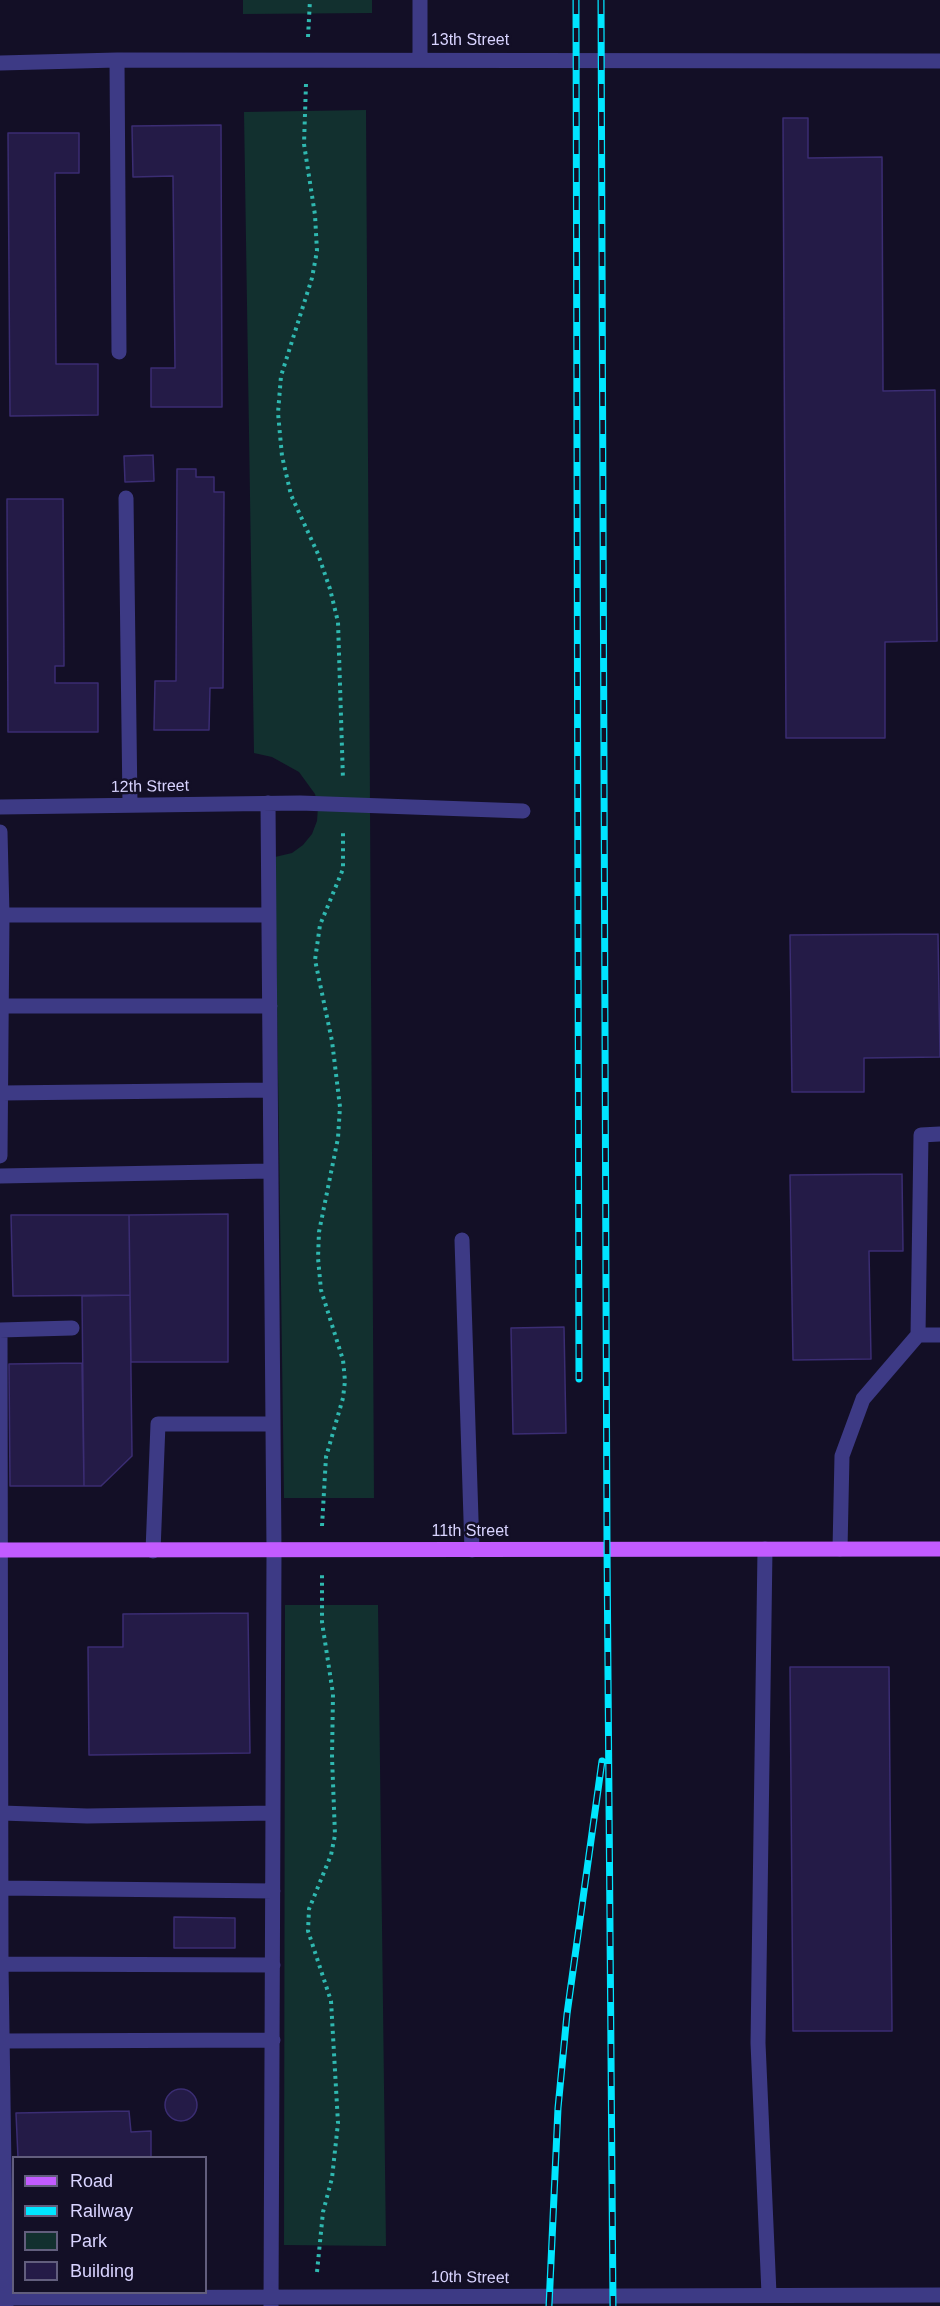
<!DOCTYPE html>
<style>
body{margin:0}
#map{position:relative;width:940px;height:2306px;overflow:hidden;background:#130f26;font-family:Arial,sans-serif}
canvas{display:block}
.legend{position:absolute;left:12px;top:2156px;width:195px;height:138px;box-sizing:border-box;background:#130f26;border:2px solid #625e7d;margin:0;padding:8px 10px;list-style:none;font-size:18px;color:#d9d4ff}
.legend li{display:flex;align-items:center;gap:12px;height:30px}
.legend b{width:30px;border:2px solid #625e7d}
</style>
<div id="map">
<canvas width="940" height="2306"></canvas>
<ul class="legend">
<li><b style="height:8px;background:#c25bff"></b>Road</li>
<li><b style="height:8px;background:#00e5ff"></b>Railway</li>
<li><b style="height:16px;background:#12302f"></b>Park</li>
<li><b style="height:16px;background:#241b47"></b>Building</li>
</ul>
</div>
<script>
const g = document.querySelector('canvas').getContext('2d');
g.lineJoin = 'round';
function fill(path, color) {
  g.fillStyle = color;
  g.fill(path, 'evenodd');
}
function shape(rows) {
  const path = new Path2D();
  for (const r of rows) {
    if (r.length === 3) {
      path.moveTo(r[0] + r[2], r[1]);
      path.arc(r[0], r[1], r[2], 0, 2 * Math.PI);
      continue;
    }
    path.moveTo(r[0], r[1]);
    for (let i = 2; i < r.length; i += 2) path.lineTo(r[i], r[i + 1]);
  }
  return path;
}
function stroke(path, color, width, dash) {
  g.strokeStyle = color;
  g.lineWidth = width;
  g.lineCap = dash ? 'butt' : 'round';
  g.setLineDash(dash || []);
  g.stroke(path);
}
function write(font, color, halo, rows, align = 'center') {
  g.font = font + ' Arial,sans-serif';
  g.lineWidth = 5;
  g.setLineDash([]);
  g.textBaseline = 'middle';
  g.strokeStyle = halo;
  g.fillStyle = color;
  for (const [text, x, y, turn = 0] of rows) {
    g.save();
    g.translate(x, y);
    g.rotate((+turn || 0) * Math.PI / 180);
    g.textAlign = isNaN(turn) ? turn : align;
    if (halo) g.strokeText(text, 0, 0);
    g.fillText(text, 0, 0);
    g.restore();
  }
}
fill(shape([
 [243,0,372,0,372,13,243,14],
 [366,110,374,1498,284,1498,275,857,292,853,303,845,312,834,317,821,318,807,315,794,299,772,272,757,254,753,244,112],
 [285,1605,378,1605,386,2246,284,2245]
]), '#12302f');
const building = shape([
 [783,118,808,118,808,158,882,157,883,391,935,390,937,641,885,642,885,738,786,738,783,118],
 [221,125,222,407,151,407,151,368,175,368,173,176,133,177,132,126,221,125],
 [8,133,79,133,79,173,55,173,56,364,98,364,98,415,10,416,8,133],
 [153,455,154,481,125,482,124,456,153,455],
 [177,469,196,469,196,477,214,477,214,492,224,492,223,688,210,688,209,730,154,730,155,681,176,681,177,469],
 [7,499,63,499,64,666,55,666,55,683,98,683,98,732,8,732,7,499],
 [938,934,940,1057,864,1058,864,1092,792,1092,790,935,938,934],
 [902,1174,903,1251,869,1251,871,1359,793,1360,790,1175,902,1174],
 [228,1214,228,1362,131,1362,129,1215,228,1214],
 [11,1215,129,1215,130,1295,13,1296,11,1215],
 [130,1295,132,1456,101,1486,84,1486,82,1296,130,1295],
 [564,1327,566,1433,513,1434,511,1328,564,1327],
 [82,1363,84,1486,10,1486,9,1364,82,1363],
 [248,1613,250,1753,89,1755,88,1647,123,1647,123,1614,248,1613],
 [790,1667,889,1667,892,2031,793,2031,790,1667],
 [174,1917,235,1918,235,1948,174,1948,174,1917],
 [181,2105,16],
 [129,2111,131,2132,151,2131,151,2158,18,2158,16,2113,129,2111]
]);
fill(building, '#241b47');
stroke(building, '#3b2d73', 1.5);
stroke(shape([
 [308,37,310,0],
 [306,84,304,144,315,215,317,251,312,278,281,376,278,413,282,456,291,495,318,554,330,589,338,622,343,780],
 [322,1526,326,1457,343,1398,345,1381,343,1360,321,1290,318,1258,319,1232,338,1138,340,1107,332,1041,315,960,320,925,343,869,343,829],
 [317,2272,323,2212,332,2178,338,2123,331,2001,308,1931,309,1909,331,1855,335,1835,332,1757,333,1694,322,1622,322,1575]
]), '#2fb8b0', 4, [3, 4.5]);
stroke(shape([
 [420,0,420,60],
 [117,60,119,352],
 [0,63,117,60,940,61],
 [126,498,130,805],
 [268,803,274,1551,271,2306],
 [0,807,300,803,523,811],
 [0,832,2,915,0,1156],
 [2,915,268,915],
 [2,1006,270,1006],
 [2,1093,269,1090],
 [0,1176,270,1171],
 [462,1240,472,1550],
 [0,1330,1,1964,6,2306],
 [0,1330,72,1328],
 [918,1335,940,1335],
 [765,1549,758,2043,769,2294],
 [840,1549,842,1456,863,1399,918,1335,921,1135,940,1134],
 [153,1551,158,1424,273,1424],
 [2,1813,87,1816,273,1813],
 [2,1888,273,1891],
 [1,1964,273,1965],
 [3,2041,273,2040],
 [0,2298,940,2295]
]), '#3d3a85', 15);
stroke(shape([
 [0,1550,940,1549]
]), '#c25bff', 15);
const rail = shape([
 [576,0,579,1379],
 [601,0,607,1548,613,2306],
 [549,2306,558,2108,567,2014,602,1761]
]);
stroke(rail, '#00e5ff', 7);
stroke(rail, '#130f26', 4.5, [14]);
write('16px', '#d9d4ff', '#130f26', [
 ["13th Street",470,41],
 ["12th Street",150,787,-1],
 ["11th Street",470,1532],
 ["10th Street",470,2278,1]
]);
</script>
